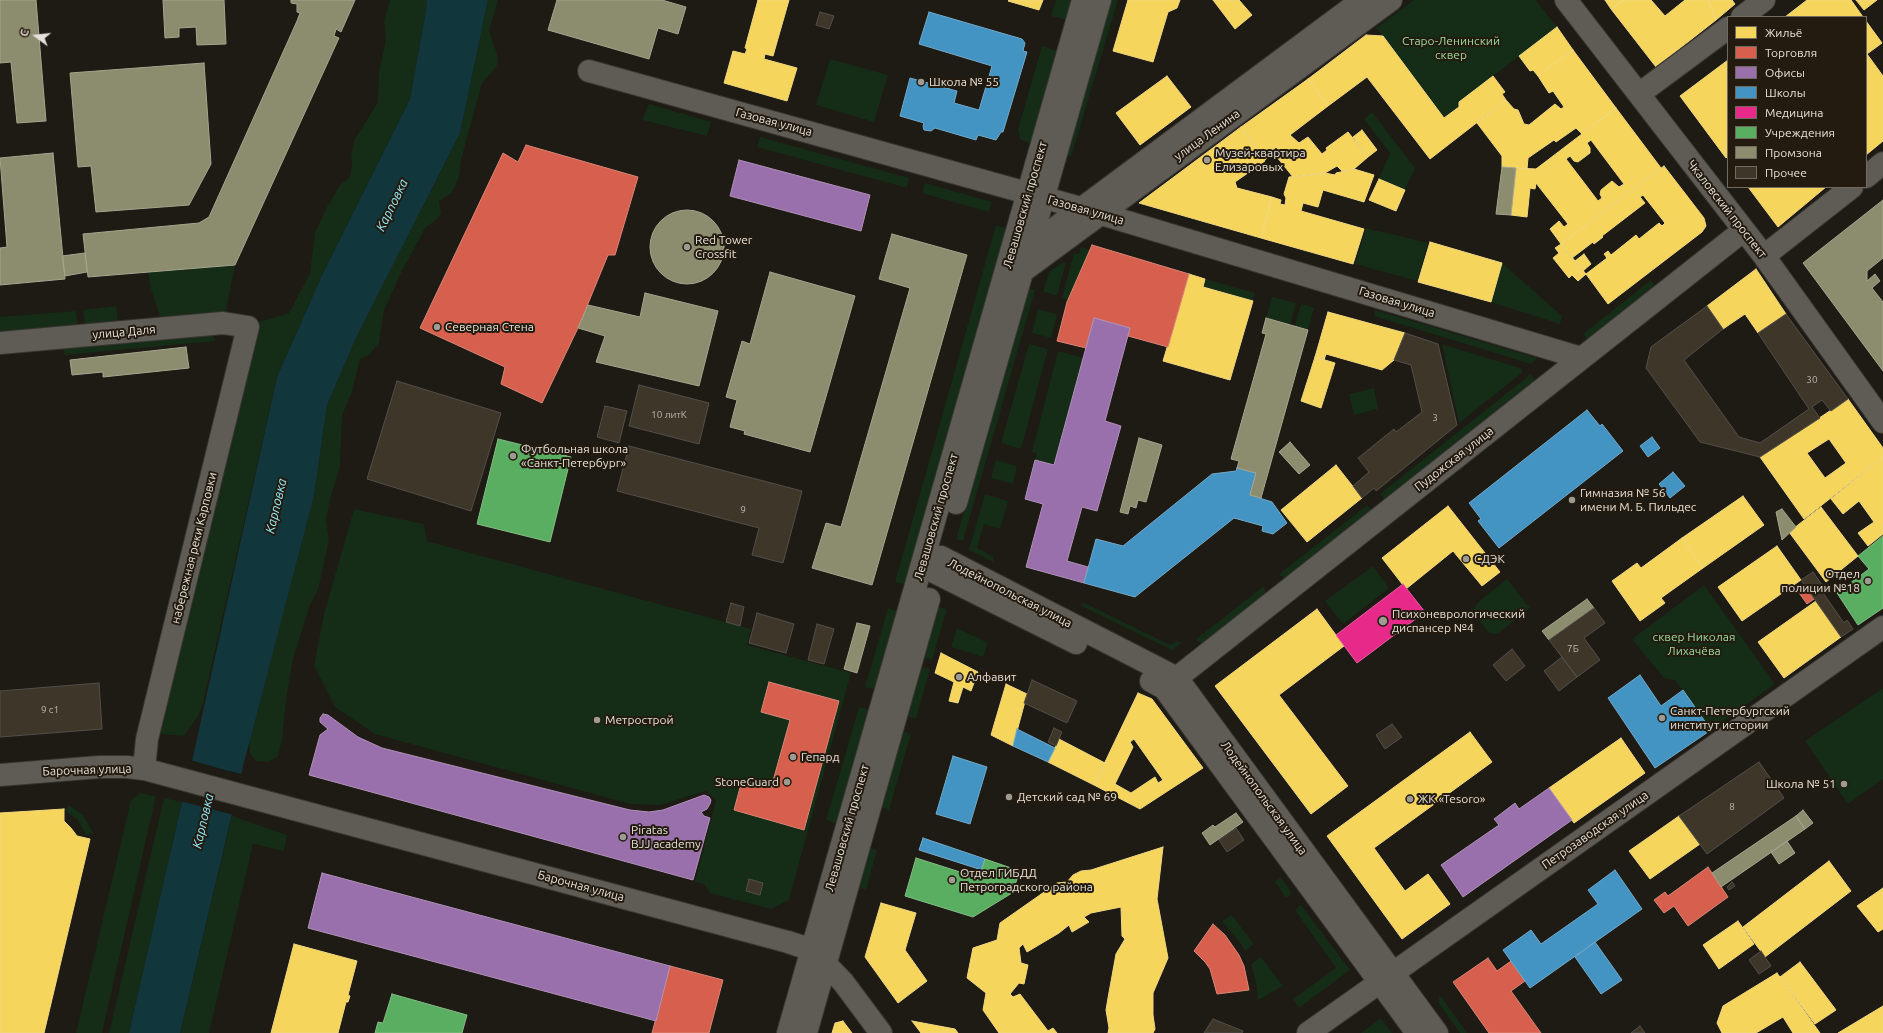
<!DOCTYPE html>
<meta charset="utf-8">
<style>
body{margin:0}
#map{position:relative;width:1883px;height:1033px;overflow:hidden;background:#1e1a14;font-family:Ubuntu,sans-serif}
canvas{display:block}
.legend{position:absolute;left:1727px;top:16px;width:140px;height:172px;box-sizing:border-box;background:#231b0f;border:1px solid #716a5f;margin:0;padding:5px 7px;list-style:none;font-size:12px;color:#e5e0d8}
.legend li{display:flex;align-items:center;gap:8px;height:20px}
.legend b{width:20px;border:1px solid #716a5f}
.north{position:absolute;left:16px;top:16px;width:40px;height:40px;-webkit-text-stroke:3px #231b0f;paint-order:stroke;rotate:285deg;font-size:11px;font-weight:700;line-height:16px;text-align:center;color:#e5e0d8}
.north::after{content:'';display:block;margin:auto;width:14px;height:18px;background:#e5e0d8;clip-path:polygon(50% 0,100% 100%,50% 72%,0 100%)}
</style>
<div id="map">
<canvas width="1883" height="1033"></canvas>
<ul class="legend">
<li><b style="height:11px;background:#f6d55c"></b>Жильё</li>
<li><b style="height:11px;background:#d6604d"></b>Торговля</li>
<li><b style="height:11px;background:#9970ab"></b>Офисы</li>
<li><b style="height:11px;background:#4393c3"></b>Школы</li>
<li><b style="height:11px;background:#e7298a"></b>Медицина</li>
<li><b style="height:11px;background:#5aae61"></b>Учреждения</li>
<li><b style="height:11px;background:#8c8c6e"></b>Промзона</li>
<li><b style="height:11px;background:#3d3629"></b>Прочее</li>
</ul>
<div class="north">С</div>
</div>
<script>
const g = document.querySelector('canvas').getContext('2d');
g.lineJoin = 'round';
function fill(path, color) {
  g.fillStyle = color;
  g.fill(path, 'evenodd');
}
function shape(rows) {
  const path = new Path2D();
  for (const r of rows) {
    if (r.length === 3) {
      path.moveTo(r[0] + r[2], r[1]);
      path.arc(r[0], r[1], r[2], 0, 2 * Math.PI);
      continue;
    }
    path.moveTo(r[0], r[1]);
    for (let i = 2; i < r.length; i += 2) path.lineTo(r[i], r[i + 1]);
  }
  return path;
}
function stroke(path, color, width, dash) {
  g.strokeStyle = color;
  g.lineWidth = width;
  g.lineCap = dash ? 'butt' : 'round';
  g.setLineDash(dash || []);
  g.stroke(path);
}
function write(font, color, halo, rows, align = 'center') {
  g.font = font + ' Ubuntu,sans-serif';
  g.lineWidth = 4;
  g.setLineDash([]);
  g.textBaseline = 'middle';
  g.strokeStyle = halo;
  g.fillStyle = color;
  for (const [text, x, y, turn = 0] of rows) {
    g.save();
    g.translate(x, y);
    g.rotate((+turn || 0) * Math.PI / 180);
    g.textAlign = isNaN(turn) ? turn : align;
    if (halo) g.strokeText(text, 0, 0);
    g.fillText(text, 0, 0);
    g.restore();
  }
}
fill(shape([
 [390,0,426,0,427,5,410,99,323,273,277,377,203,703,198,716,184,736,159,734,249,355,259,322,289,313,310,273,315,232,327,207,340,185,350,177,352,164,351,154,355,139,378,102,379,72,386,39,384,21],
 [488,0,498,0,489,31,498,57,497,66,482,83,461,160,459,177,452,193,439,201,441,213,437,219,425,228,402,271,384,310,379,343,369,355,360,359,352,392,342,416,340,467,330,499,326,520,329,540,318,590,310,605,293,659,286,700,282,740,278,756,269,762,256,761,250,753,249,741,314,496,327,405,356,338,460,133],
 [1056,0,1072,0,1066,20,1051,16],
 [1109,0,1118,0,1071,157,1065,155],
 [1414,0,1536,0,1557,27,1459,102,1459,107,1444,118,1376,28],
 [1042,46,1058,51,1031,144,1020,139,1018,129],
 [830,59,888,75,874,122,816,105],
 [649,104,711,122,707,136,642,120],
 [1372,112,1415,168,1405,190,1379,179,1390,153,1364,119],
 [760,137,909,178,907,188,757,147],
 [925,183,992,202,989,212,922,193],
 [996,225,1007,229,906,585,895,582],
 [1366,228,1428,243,1417,281,1355,264],
 [1081,247,1090,250,1068,300,1062,298,1074,253,1079,254],
 [1063,262,1066,263,1057,295,1043,292,1049,272],
 [1502,263,1562,316,1560,324,1491,302],
 [235,265,225,315,161,320,150,286,148,272],
 [1205,279,1255,293,1253,301,1203,287],
 [1651,280,1655,286,1587,339,1583,334],
 [1027,288,1035,290,963,541,956,539],
 [1272,297,1296,303,1290,325,1266,318],
 [1301,304,1314,308,1308,330,1295,326],
 [116,306,118,322,85,326,83,310],
 [1038,309,1057,314,1051,338,1032,333],
 [1375,310,1537,358,1531,364,1374,316],
 [76,311,78,327,0,334,0,317],
 [211,333,216,341,64,355,64,347],
 [1029,344,1048,349,1021,449,1001,443],
 [1442,344,1520,368,1523,372,1459,423],
 [1058,351,1083,358,1054,465,1035,460,1037,453,1032,452],
 [1531,374,1535,380,1385,500,1380,494],
 [1374,388,1378,409,1354,415,1349,394],
 [996,460,1017,466,1013,484,991,478],
 [985,494,1008,501,1000,529,984,524,977,548,994,557,993,562,969,550],
 [1367,505,1372,511,1287,579,1278,575],
 [354,509,424,524,427,541,751,629,747,645,851,673,789,900,771,909,710,893,704,884,695,882,716,800,706,791,660,805,630,804,375,734,335,707,314,665,324,614],
 [1373,566,1389,588,1343,624,1325,601],
 [1507,579,1530,608,1499,633,1494,634,1488,632,1474,614,1474,609,1477,603],
 [1704,585,1775,684,1711,730,1675,680,1664,678,1632,639],
 [1264,586,1266,594,1204,644,1195,640],
 [1085,603,1170,645,1177,641,1182,643,1172,650,1079,605],
 [936,606,947,609,932,660,921,657],
 [888,608,898,611,876,690,865,687],
 [957,628,988,643,983,657,951,647],
 [918,666,930,669,916,719,904,715],
 [1883,688,1883,779,1848,804,1805,741],
 [859,707,870,710,837,824,826,820],
 [900,731,911,734,889,810,878,807],
 [140,793,156,796,102,1033,76,1033,131,800],
 [164,798,182,802,129,1033,109,1033],
 [69,805,83,815,93,833,86,835,78,820,65,811],
 [232,816,287,835,284,851,253,844,209,1033,180,1033],
 [867,847,877,850,866,890,856,887],
 [1281,877,1292,894,1286,898,1275,882],
 [1301,905,1350,970,1299,1008,1293,999,1336,968,1295,910],
 [1232,915,1254,944,1245,951,1238,940,1222,921],
 [1261,957,1283,986,1258,1000,1256,982,1251,964],
 [1440,995,1467,1033,1460,1033,1438,1002],
 [1381,1018,1392,1033,1361,1033]
]), '#152c17');
fill(shape([
 [426,0,488,0,460,133,356,338,327,405,314,496,241,774,230,771,220,811,232,814,180,1033,129,1033,182,802,186,802,196,762,192,761,277,377,323,273,410,99,427,5]
]), '#11373d');
fill(shape([
 [190,760,243,775,241,776,231,773,222,810,233,813,234,815,180,801,185,800,194,763]
]), '#1e1a14');
const homes = shape([
 [758,0,789,0,773,56,765,54,764,59,797,68,787,101,724,83,733,51,745,54,747,49,745,48,758,0],
 [1009,0,1043,0,1039,10,1008,1,1009,0],
 [1128,0,1180,0,1177,8,1168,12,1153,62,1113,51,1128,0],
 [1213,0,1239,0,1252,15,1235,29,1213,0],
 [1605,0,1624,0,1611,9,1605,0],
 [1624,0,1651,0,1665,16,1685,0,1708,0,1716,20,1656,67,1611,9,1624,0],
 [1708,0,1732,0,1735,4,1716,20,1708,0],
 [1807,0,1851,0,1863,17,1785,17,1807,0],
 [1856,0,1877,0,1864,10,1856,0],
 [1866,21,1882,43,1867,54,1866,53,1866,21],
 [1557,27,1573,50,1538,76,1533,70,1530,71,1519,56,1557,27],
 [1366,35,1383,36,1444,118,1459,107,1459,102,1493,76,1505,92,1502,94,1506,100,1430,159,1367,77,1328,106,1308,79,1366,35],
 [1573,50,1616,108,1582,134,1576,128,1556,142,1554,140,1528,158,1527,169,1502,167,1502,156,1477,123,1506,100,1514,109,1518,110,1524,124,1529,125,1555,104,1561,109,1564,107,1553,91,1549,93,1538,76,1573,50],
 [1867,54,1883,76,1883,141,1866,155,1867,54],
 [1728,60,1728,156,1726,158,1680,96,1728,60],
 [1167,76,1191,107,1140,145,1116,113,1167,76],
 [1308,79,1328,106,1290,135,1299,143,1308,137,1322,154,1327,150,1326,148,1348,132,1368,157,1354,169,1342,171,1337,166,1325,173,1293,177,1276,156,1281,153,1276,147,1265,160,1241,127,1308,79],
 [1616,108,1661,168,1561,244,1550,229,1559,221,1564,227,1568,224,1536,183,1535,189,1530,188,1527,217,1511,215,1516,168,1536,169,1616,108],
 [1591,140,1624,184,1619,187,1612,181,1601,190,1600,194,1602,198,1598,201,1566,159,1570,156,1574,161,1578,162,1590,153,1590,148,1587,143,1591,140],
 [1241,127,1265,161,1235,182,1237,188,1272,197,1261,238,1139,203,1241,127],
 [1362,130,1377,150,1368,157,1353,137,1362,130],
 [1664,166,1704,218,1706,226,1702,232,1608,304,1586,274,1607,258,1604,254,1608,251,1611,255,1636,235,1639,239,1659,223,1662,226,1665,223,1643,195,1640,197,1645,203,1602,236,1603,237,1594,244,1593,242,1572,258,1561,244,1664,166],
 [1354,169,1374,175,1364,202,1323,190,1318,207,1303,203,1301,211,1364,229,1353,264,1261,238,1272,197,1281,200,1280,204,1285,205,1286,198,1284,194,1289,177,1325,173,1335,175,1336,173,1354,169],
 [1379,179,1405,190,1396,211,1369,200,1379,179],
 [1748,187,1826,187,1778,227,1748,187],
 [1430,242,1502,263,1491,302,1418,282,1430,242],
 [1561,244,1586,274,1578,281,1572,275,1569,278,1553,258,1559,253,1555,248,1561,244],
 [1584,254,1591,264,1583,271,1575,261,1584,254],
 [1756,269,1786,314,1758,333,1745,314,1723,329,1707,306,1756,269],
 [1189,274,1205,279,1203,287,1253,301,1230,380,1163,361,1189,274],
 [1328,312,1405,333,1394,360,1382,370,1326,354,1324,360,1315,357,1328,312],
 [1315,357,1335,363,1321,408,1301,401,1315,357],
 [1848,399,1883,448,1883,457,1804,519,1760,457,1848,399],
 [1829,439,1846,463,1825,478,1807,453,1829,439],
 [1883,457,1883,534,1868,546,1858,533,1874,522,1859,501,1843,514,1831,499,1883,457],
 [1336,465,1362,498,1307,542,1281,510,1336,465],
 [1743,496,1764,525,1703,568,1682,538,1743,496],
 [1448,506,1500,572,1482,586,1453,551,1406,589,1382,558,1448,506],
 [1821,507,1858,556,1826,582,1789,532,1821,507],
 [1682,538,1703,568,1661,598,1665,603,1640,621,1612,581,1637,563,1641,568,1682,538],
 [1777,546,1801,580,1742,621,1718,587,1777,546],
 [1816,601,1841,637,1784,678,1758,642,1816,601],
 [1317,609,1344,646,1279,695,1348,786,1311,814,1215,686,1317,609],
 [941,653,978,672,971,691,963,687,958,703,949,701,954,682,935,673,941,653],
 [1006,684,1027,694,1013,746,991,735,1006,684],
 [1138,693,1152,699,1203,768,1140,809,1094,785,1138,693],
 [1134,739,1163,780,1158,783,1155,777,1131,793,1115,784,1133,747,1130,742,1134,739],
 [1470,732,1492,762,1374,848,1405,891,1428,874,1450,904,1402,939,1327,836,1470,732],
 [1621,738,1645,773,1574,823,1549,788,1621,738],
 [1059,739,1105,763,1094,785,1048,762,1059,739],
 [64,809,64,821,71,828,77,836,90,839,44,1033,0,1033,0,813,64,809],
 [1679,816,1700,844,1650,879,1629,851,1679,816],
 [1163,847,1157,899,1168,958,1153,993,1153,1015,1155,1029,1153,1033,1108,1033,1109,1028,1106,1010,1108,998,1116,954,1125,939,1122,936,1121,907,1091,913,1084,917,1089,922,1072,932,1069,925,1059,933,1027,952,1023,944,1019,948,1021,963,1028,965,1024,984,1019,983,1010,994,1013,997,1020,994,1048,1031,1053,1028,1057,1033,999,1033,983,1010,986,993,967,978,973,948,997,940,1000,923,1057,883,1067,882,1073,875,1081,871,1091,870,1163,847],
 [1829,861,1851,891,1765,957,1743,927,1829,861],
 [1883,888,1883,929,1878,932,1857,906,1883,888],
 [881,903,916,913,905,950,927,981,898,1003,865,957,881,903],
 [1738,921,1754,944,1719,969,1703,945,1738,921],
 [294,944,357,961,348,995,350,996,348,1002,346,1002,338,1033,271,1033,294,944],
 [1800,962,1836,1010,1815,1024,1780,977,1800,962],
 [1777,973,1820,1033,1793,1033,1783,1017,1756,1033,1722,1033,1717,1023,1723,1006,1777,973],
 [1883,1006,1883,1033,1838,1033,1883,1006],
 [843,1021,852,1033,832,1033,835,1023,843,1021],
 [912,1021,955,1029,958,1033,921,1033,912,1021]
]);
fill(homes, '#f6d55c');
stroke(homes, '#f1d881', 1);
const shops = shape([
 [526,145,638,177,615,255,608,255,578,328,542,403,501,384,505,367,420,328,503,153,518,162,526,145],
 [1092,245,1189,274,1168,347,1128,336,1130,328,1094,318,1086,348,1057,341,1067,302,1092,245],
 [1804,585,1814,599,1807,604,1797,590,1804,585],
 [769,682,839,701,804,830,734,810,742,780,771,788,790,720,761,712,769,682],
 [1708,867,1728,897,1688,926,1674,906,1664,913,1654,900,1665,892,1668,896,1708,867],
 [1213,924,1225,935,1239,955,1244,966,1249,990,1217,994,1210,969,1205,962,1194,951,1213,924],
 [1488,958,1497,971,1511,961,1525,981,1511,991,1541,1033,1489,1033,1453,982,1488,958],
 [670,966,723,980,709,1033,652,1033,670,966]
]);
fill(shops, '#d6604d');
stroke(shops, '#da8677', 1);
const offices = shape([
 [739,160,870,195,861,231,730,196,739,160],
 [1094,318,1130,328,1105,421,1121,426,1097,511,1082,507,1067,561,1088,567,1084,583,1026,567,1043,504,1025,499,1035,460,1054,465,1094,318],
 [323,714,328,715,358,737,382,748,630,810,649,812,663,810,704,795,709,797,711,800,710,804,707,809,701,812,704,816,710,818,693,880,309,775,320,735,328,729,320,722,320,718,323,714],
 [1549,788,1572,820,1463,897,1441,865,1499,825,1494,819,1515,803,1519,809,1549,788],
 [322,873,670,966,656,1021,308,928,322,873]
]);
fill(offices, '#9970ab');
stroke(offices, '#b092b8', 1);
const schools = shape([
 [929,12,1022,39,1025,43,1023,51,1027,52,1003,132,1001,132,996,140,978,135,976,140,935,128,931,131,924,130,923,126,924,123,900,116,910,78,957,91,954,103,979,110,992,66,919,44,929,12],
 [1587,410,1600,426,1602,424,1623,451,1499,548,1478,521,1481,519,1469,503,1587,410],
 [1652,437,1660,448,1648,457,1640,446,1652,437],
 [1237,468,1256,473,1250,495,1272,502,1287,523,1273,534,1262,531,1263,526,1234,518,1135,597,1084,583,1096,539,1123,546,1212,474,1236,471,1237,468],
 [1673,472,1685,486,1670,498,1659,484,1673,472],
 [1640,675,1661,706,1683,690,1711,730,1655,768,1608,698,1640,675],
 [1017,729,1055,748,1048,762,1013,746,1017,729],
 [953,756,987,767,970,824,936,814,953,756],
 [923,838,985,859,982,870,919,850,923,838],
 [1615,870,1642,909,1530,988,1503,950,1531,930,1541,944,1598,904,1588,890,1615,870],
 [1595,942,1622,980,1601,994,1575,957,1595,942]
]);
fill(schools, '#4393c3');
stroke(schools, '#74aac9', 1);
const health = shape([
 [1403,584,1425,612,1357,663,1336,635,1403,584]
]);
fill(health, '#e7298a');
stroke(health, '#e660a1', 1);
const public = shape([
 [498,439,571,457,550,542,477,524,498,439],
 [1883,536,1883,608,1858,625,1837,593,1869,569,1858,556,1883,536],
 [916,858,979,878,985,859,1020,871,1012,893,973,917,905,896,916,858],
 [392,994,467,1015,462,1033,375,1033,378,1022,383,1023,392,994]
]);
fill(public, '#5aae61');
stroke(public, '#84bd85', 1);
const industry = shape([
 [0,0,36,0,46,121,17,123,11,62,0,63,0,0],
 [163,0,224,0,226,44,197,45,196,27,179,28,179,37,165,38,163,0],
 [291,0,355,0,341,32,336,29,334,36,339,38,235,265,88,277,83,234,199,223,209,217,297,21,300,13,297,12,297,4,291,3,291,0],
 [557,0,662,0,686,7,678,34,658,28,649,59,548,30,557,0],
 [204,63,211,164,189,205,96,212,91,166,78,167,70,73,204,63],
 [53,153,65,279,0,285,0,248,7,247,0,158,53,153],
 [1502,167,1516,168,1511,215,1496,214,1502,167],
 [1883,200,1883,258,1867,271,1867,281,1875,274,1880,281,1872,288,1883,302,1883,371,1803,263,1883,200],
 [687,247,37],
 [892,234,967,255,872,585,812,568,826,523,841,527,910,288,879,279,892,234],
 [85,253,87,272,65,276,62,256,85,253],
 [770,272,855,296,810,452,744,434,745,431,730,427,737,400,726,397,742,341,750,344,770,272],
 [645,293,718,311,699,386,596,362,605,336,578,328,588,305,640,317,645,293],
 [1266,318,1308,330,1261,498,1250,495,1256,473,1237,468,1239,461,1231,459,1266,334,1262,333,1266,318],
 [186,347,189,368,103,377,103,372,72,375,70,360,186,347],
 [1139,438,1162,445,1146,502,1138,500,1136,508,1130,506,1128,514,1120,512,1139,438],
 [1290,442,1310,465,1299,474,1279,452,1290,442],
 [1782,509,1796,527,1782,540,1776,512,1782,509],
 [1587,599,1594,608,1549,640,1542,631,1587,599],
 [857,623,870,626,857,673,844,669,857,623],
 [1803,810,1813,823,1805,829,1796,816,1803,810],
 [1236,813,1243,822,1210,845,1202,833,1213,825,1215,827,1236,813],
 [1796,816,1805,829,1721,887,1712,873,1796,816],
 [1787,841,1795,853,1779,864,1771,852,1787,841]
]);
fill(industry, '#8c8c6e');
stroke(industry, '#a7a58e', 1);
const building = shape([
 [820,12,834,16,829,29,816,25,820,12],
 [1707,306,1723,329,1684,360,1739,437,1760,443,1809,409,1758,333,1786,314,1848,399,1831,411,1822,400,1812,407,1820,418,1760,457,1700,442,1646,368,1651,347,1707,306],
 [1405,333,1438,344,1457,425,1376,491,1374,488,1362,498,1353,486,1369,472,1358,458,1394,429,1396,432,1422,412,1411,365,1394,360,1405,333],
 [397,381,501,413,471,511,367,479,397,381],
 [639,385,709,403,699,444,629,426,639,385],
 [605,406,627,411,619,443,597,437,605,406],
 [629,446,802,491,783,563,752,555,759,528,617,491,629,446],
 [1813,572,1822,585,1819,587,1844,623,1847,620,1853,629,1841,637,1801,580,1813,572],
 [731,603,744,607,740,626,726,622,731,603],
 [1594,608,1605,623,1584,638,1600,660,1577,677,1549,640,1594,608],
 [757,613,794,624,786,653,749,643,757,613],
 [817,624,834,629,824,664,808,660,817,624],
 [1512,649,1525,666,1506,681,1493,665,1512,649],
 [1562,657,1577,677,1559,691,1544,671,1562,657],
 [1032,680,1077,701,1067,723,1024,703,1032,680],
 [99,683,102,729,0,737,0,691,99,683],
 [1392,724,1402,737,1385,749,1376,735,1392,724],
 [1054,728,1062,732,1056,746,1048,742,1054,728],
 [1759,762,1784,798,1707,854,1679,816,1759,762],
 [1236,828,1244,840,1227,852,1219,840,1236,828],
 [749,879,763,883,760,895,746,891,749,879],
 [1732,882,1735,886,1729,890,1727,887,1732,882],
 [1761,951,1771,966,1759,974,1749,960,1761,951],
 [1213,1019,1243,1031,1242,1033,1204,1033,1213,1019],
 [1640,1026,1645,1033,1631,1033,1640,1026]
]);
fill(building, '#3d3629');
stroke(building, '#534f4a', 1);
const minor = shape([
 [1566,0,1764,256,1883,422],
 [1742,17,1764,0],
 [589,71,1081,208,1581,358],
 [1639,94,1728,28],
 [1866,177,1883,163],
 [1027,249,1362,0],
 [1764,256,1852,187],
 [1023,271,1391,0],
 [0,343,223,323,248,327,147,739,144,769],
 [956,503,1100,0],
 [924,559,941,557,1177,678,1437,1033],
 [924,559,936,573,1076,643],
 [1151,681,1164,688,1417,1033],
 [1164,688,1744,230],
 [0,775,99,767,127,767,144,769,788,942,812,950,843,982,881,1033],
 [788,1033,1083,0],
 [806,1033,929,599],
 [1308,1033,1883,627]
]);
stroke(minor, '#383530', 24);
stroke(minor, '#5f5b55', 22);
for (const [x, y, r, color] of [
 [921,82,4,"#9f9b93"],
 [1207,160,4,"#9f9b93"],
 [687,247,4,"#9f9b93"],
 [437,327,4,"#9f9b93"],
 [513,456,4,"#9f9b93"],
 [1572,500,4,"#9f9b93"],
 [1466,559,4,"#9f9b93"],
 [1868,581,4,"#9f9b93"],
 [1383,621,5,"#9f9b93"],
 [959,677,4,"#9f9b93"],
 [1662,718,4,"#9f9b93"],
 [597,720,4,"#9f9b93"],
 [793,757,4,"#9f9b93"],
 [787,782,4,"#9f9b93"],
 [1844,784,4,"#9f9b93"],
 [1009,797,4,"#9f9b93"],
 [1410,799,4,"#9f9b93"],
 [623,837,4,"#9f9b93"],
 [952,880,4,"#9f9b93"]
]) {
  const dot = new Path2D();
  dot.arc(x, y, r, 0, 2 * Math.PI);
  g.fillStyle = color;
  g.fill(dot);
  stroke(dot, '#231b0f', 1.5);
}
write('10px', '#bbb6ac', null, [
 ["30",1812,380],
 ["10 литК",669,415],
 ["3",1435,418],
 ["9",743,510],
 ["7Б",1573,649],
 ["9 с1",50,710],
 ["8",1732,807]
]);
write('12px', '#9ada9d', '#231b0f', [
 ["Старо-Ленинский",1451,41],
 ["сквер",1451,55],
 ["сквер Николая",1694,637],
 ["Лихачёва",1694,651]
]);
write('12px', '#e5e0d8', '#231b0f', [
 ["Школа № 55",929,82],
 ["Музей-квартира",1215,153],
 ["Елизаровых",1215,167],
 ["Red Tower",695,240],
 ["Crossfit",695,254],
 ["Северная Стена",445,327],
 ["Футбольная школа",521,449],
 ["«Санкт-Петербург»",521,463],
 ["Гимназия № 56",1580,493],
 ["имени М. Б. Пильдес",1580,507],
 ["СДЭК",1474,559],
 ["Отдел",1860,574,"right"],
 ["полиции №18",1860,588,"right"],
 ["Психоневрологический",1392,614],
 ["диспансер №4",1392,628],
 ["Алфавит",967,677],
 ["Санкт-Петербургский",1670,711],
 ["институт истории",1670,725],
 ["Метрострой",605,720],
 ["Гепард",801,757],
 ["StoneGuard",779,782,"right"],
 ["Школа № 51",1836,784,"right"],
 ["Детский сад № 69",1017,797],
 ["ЖК «Tesoro»",1418,799],
 ["Piratas",631,830],
 ["BJJ academy",631,844],
 ["Отдел ГИБДД",960,873],
 ["Петроградского района",960,887]
], 'left');
write('12px', '#e5e0d8', '#231b0f', [
 ["Газовая улица",774,122,15],
 ["улица Ленина",1207,135,-36],
 ["Левашовский проспект",1025,205,-74],
 ["Чкаловский проспект",1727,209,52],
 ["Газовая улица",1086,210,16],
 ["Газовая улица",1397,302,17],
 ["улица Даля",124,332,-5],
 ["Пудожская улица",1454,459,-38],
 ["Левашовский проспект",936,517,-74],
 ["набережная реки Карповки",194,548,-76],
 ["Лодейнопольская улица",1010,593,27],
 ["Барочная улица",87,770,-2],
 ["Лодейнопольская улица",1264,798,54],
 ["Левашовский проспект",847,828,-74],
 ["Петрозаводская улица",1595,830,-35],
 ["Барочная улица",581,886,15]
]);
write('italic 13px', '#93eafa', '#231b0f', [
 ["Карповка",392,205,-64],
 ["Карповка",276,506,-77],
 ["Карповка",203,821,-77]
]);
</script>
